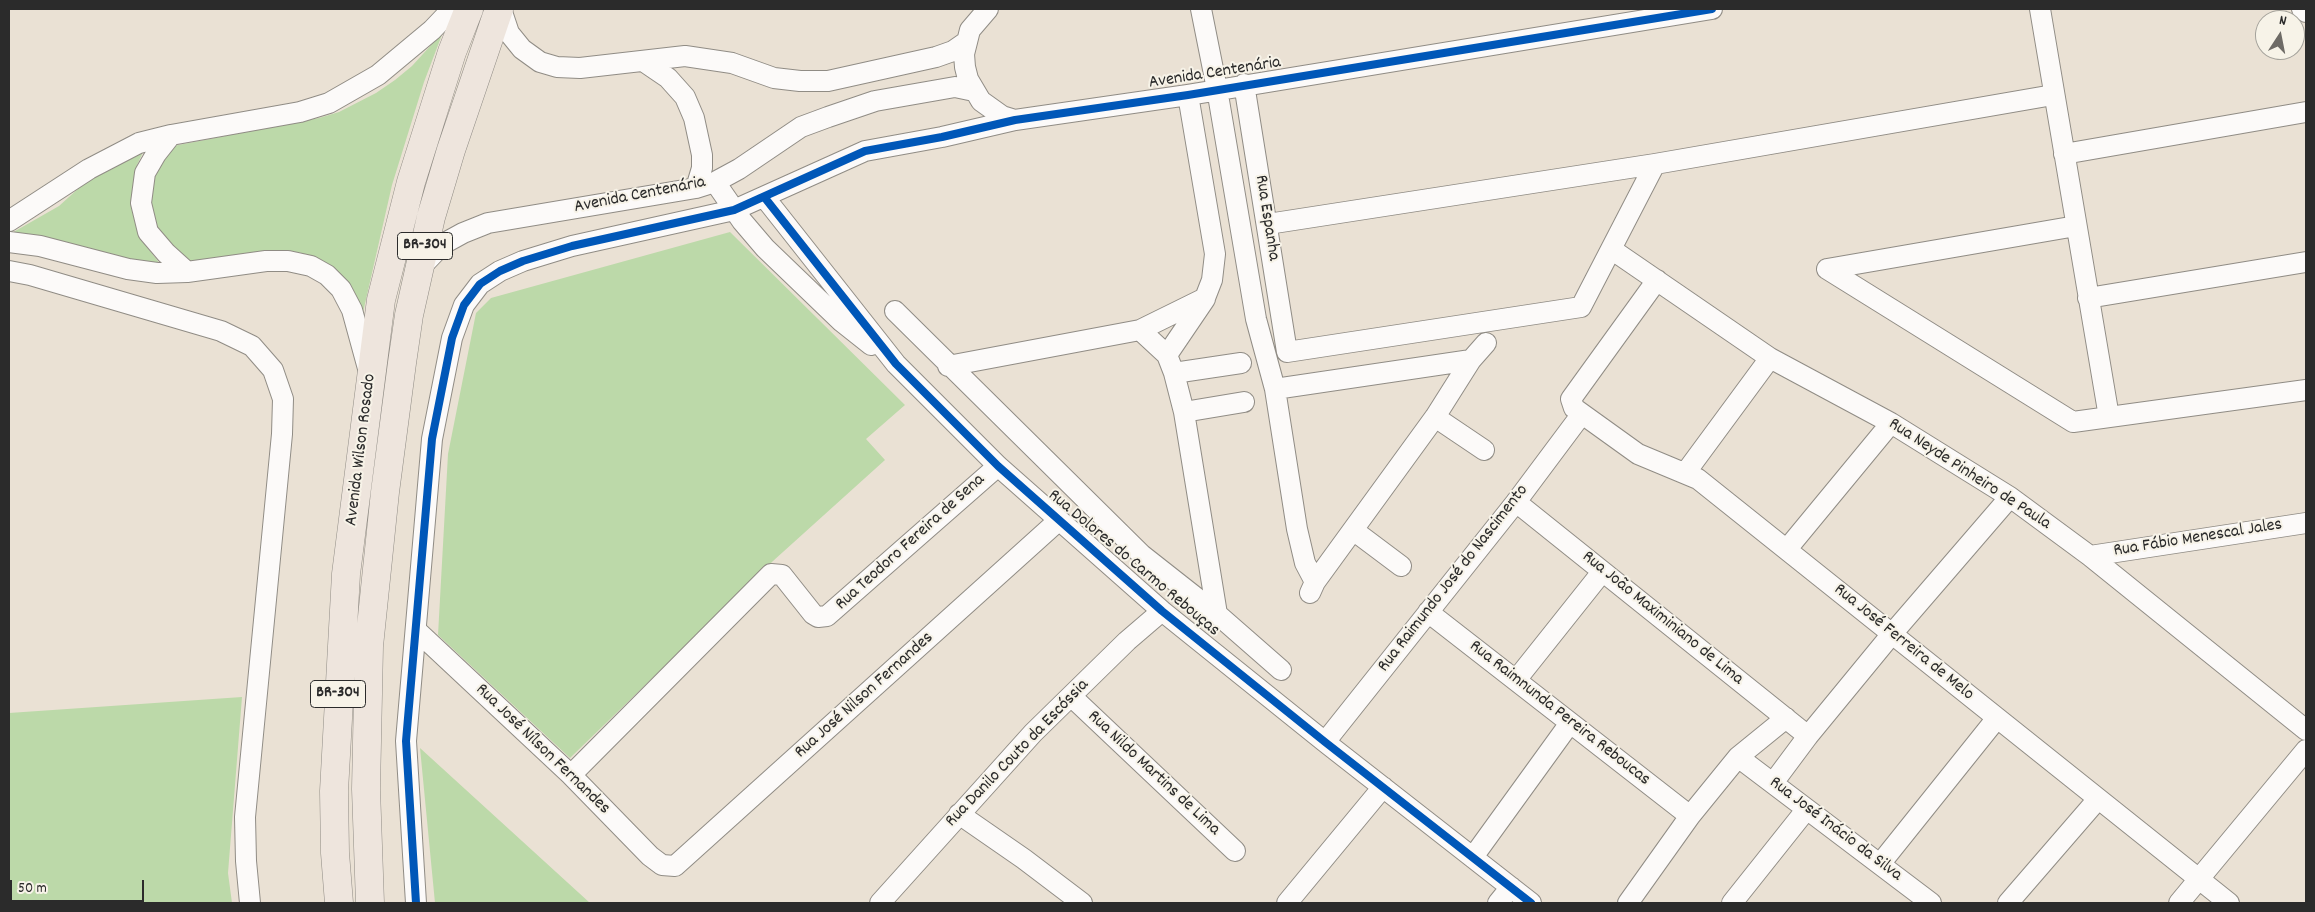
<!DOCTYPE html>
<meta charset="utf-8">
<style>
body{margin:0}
#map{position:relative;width:2315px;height:912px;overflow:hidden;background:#eae1d4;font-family:Dekko,sans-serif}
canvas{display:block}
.frame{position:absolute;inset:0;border:10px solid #2b2b2b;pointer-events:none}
.north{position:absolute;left:2255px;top:10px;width:50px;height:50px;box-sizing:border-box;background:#f7f3e8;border:1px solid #a5a39c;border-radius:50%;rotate:11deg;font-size:14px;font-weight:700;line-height:20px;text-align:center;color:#2b2b2b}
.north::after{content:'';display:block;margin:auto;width:18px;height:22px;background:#6e6b66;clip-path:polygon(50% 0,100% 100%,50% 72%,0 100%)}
.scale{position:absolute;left:10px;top:880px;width:134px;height:22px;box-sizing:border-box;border:2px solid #2b2b2b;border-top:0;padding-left:6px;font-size:15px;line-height:18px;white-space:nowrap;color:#2b2b2b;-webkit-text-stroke:4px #f7f3e8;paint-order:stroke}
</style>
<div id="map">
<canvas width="2315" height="912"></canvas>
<div class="frame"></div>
<div class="north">N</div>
<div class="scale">50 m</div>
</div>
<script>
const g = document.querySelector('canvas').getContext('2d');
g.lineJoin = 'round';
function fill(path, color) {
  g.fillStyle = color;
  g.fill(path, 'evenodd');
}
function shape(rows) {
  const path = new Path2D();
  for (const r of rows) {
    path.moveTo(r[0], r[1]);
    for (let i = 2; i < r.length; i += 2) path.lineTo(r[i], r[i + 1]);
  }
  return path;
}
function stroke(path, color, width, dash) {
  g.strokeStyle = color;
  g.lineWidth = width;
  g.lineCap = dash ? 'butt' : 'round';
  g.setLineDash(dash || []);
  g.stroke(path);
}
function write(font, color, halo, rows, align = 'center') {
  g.font = font + ' Dekko,sans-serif';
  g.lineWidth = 4;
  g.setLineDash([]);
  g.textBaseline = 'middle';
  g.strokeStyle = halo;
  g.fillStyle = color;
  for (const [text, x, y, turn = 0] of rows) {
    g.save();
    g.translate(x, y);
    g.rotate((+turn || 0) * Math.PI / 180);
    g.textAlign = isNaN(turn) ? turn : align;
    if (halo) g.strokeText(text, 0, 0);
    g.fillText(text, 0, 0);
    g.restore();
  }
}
fill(shape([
 [443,32,424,82,392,185,362,317,310,256,298,252,274,251,191,262,180,256,156,228,149,203,152,178,173,146,319,118,339,112,376,93,395,80,412,66],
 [144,150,137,165,132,197,143,242,161,265,141,263,10,234,59,206,90,178],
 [730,232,905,405,866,439,885,460,773,561,570,758,438,635,448,454,476,313,491,298],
 [242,697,228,873,232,903,9,903,9,713],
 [420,748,590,903,435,903]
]), '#bcd9a9');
const minor = shape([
 [501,9,509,33,522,49,540,62,557,67,580,68,685,56,732,63,774,78,800,81,828,81,936,57,953,51,966,42],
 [988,9,970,30,964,54,965,67,968,79,981,101,1002,116,1015,120],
 [1201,9,1217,89,1256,319,1275,389,1471,360],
 [2040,9,2109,417],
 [2302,9,2306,12],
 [643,61,668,78,685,97,694,118,702,155,702,168,696,188],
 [1244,84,1287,352,1581,307,1655,164],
 [171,135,156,154,145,173,141,203,148,232,166,253,187,272],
 [2064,154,2306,112],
 [715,182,742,221,765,248,842,322,871,345],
 [765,198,896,364,998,466,1162,611,1325,742,1531,903],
 [9,221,89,169,139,143,171,135,300,112,329,103,378,75,432,30,452,9],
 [1268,224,1655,164,2053,95],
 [9,242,40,246,128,269,157,273,187,272,266,261,288,261,311,266,327,275,341,289,352,310,369,372],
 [1611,249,1770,358,1891,423,2010,497,2090,556,2306,730],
 [420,268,443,244,463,233,488,223,696,188,715,182,739,169,801,127,828,117,875,101,955,87,974,91],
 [1827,269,2073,422,2306,390],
 [1827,269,2076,226],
 [9,271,30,275,221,331,252,346,273,370,283,399,282,434,245,817,246,861,250,903],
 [1657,280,1571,399,1574,408,1638,454,1698,479,2229,903],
 [2088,298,2306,262],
 [895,311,1142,555,1217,614,1281,670],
 [1140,330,1205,298,1212,280,1215,254,1188,95],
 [1167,355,1205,299],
 [948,366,1140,330,1167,355,1174,373,1184,412,1217,614],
 [1174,373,1241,363],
 [1275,389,1297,529,1305,563,1315,582],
 [1184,412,1244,402],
 [1435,417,1484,450],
 [1686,472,1770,358],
 [1516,502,1808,736],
 [1353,530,1401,566],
 [1787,549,1891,423],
 [2090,556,2306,523],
 [1310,593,1315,582,1435,417,1471,360,1486,343],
 [1428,612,1690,816],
 [416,630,571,775,650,856,662,865,675,866,1058,521],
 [1516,680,1602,572],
 [1071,696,1235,851],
 [1325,742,1516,502,1581,415],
 [1738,757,1931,903],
 [571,775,771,574,782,575,813,614,818,617,827,616,998,466],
 [1773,783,1808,736,1891,635,2010,497],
 [959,814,1024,859,1082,903],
 [1473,857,1570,723],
 [1880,864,1997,718],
 [416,903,406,741,432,439,452,338,464,305,480,284,500,271,523,261,572,246,734,210,865,151,942,137,1015,120,1188,95,1712,9],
 [880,903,1033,733,1127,641,1162,611],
 [1287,903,1383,787],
 [1498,903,1511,887],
 [1628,903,1690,816,1738,757,1786,718],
 [1732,903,1806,810],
 [2008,903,2098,799],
 [2179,903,2306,750]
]);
const highway = shape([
 [339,903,335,853,334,791,346,574,381,300,411,182,452,52,469,9],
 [370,903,366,789,369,646,385,492,402,363,409,315,431,217,451,150,499,9]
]);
stroke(minor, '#908c85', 22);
stroke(highway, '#908c85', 29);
stroke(minor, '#fcfaf9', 20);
stroke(highway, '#eee5dd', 28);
stroke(shape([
 [765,198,896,364,998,466,1162,611,1325,742,1531,903],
 [416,903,406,741,432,439,452,338,464,305,480,284,500,271,523,261,572,246,734,210,865,151,942,137,1015,120,1188,95,1712,9]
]), '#0057b8', 8);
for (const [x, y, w] of [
 [425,246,55],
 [338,694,55]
]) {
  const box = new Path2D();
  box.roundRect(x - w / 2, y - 13.5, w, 27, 4);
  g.fillStyle = '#f7f3e8';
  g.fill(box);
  stroke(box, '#2b2b2b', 1);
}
write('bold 16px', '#2b2b2b', null, [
 ["BR-304",425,246],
 ["BR-304",338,694]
]);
write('18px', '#2b2b2b', '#f7f3e8', [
 ["Avenida Centenária",1215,74,-9],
 ["Avenida Centenária",640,196,-11],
 ["Rua Espanha",1266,218,81],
 ["Avenida Wilson Rosado",362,450,-83],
 ["Rua Neyde Pinheiro de Paula",1969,475,33],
 ["Rua Fábio Menescal Jales",2198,539,-9],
 ["Rua Teodoro Fereira de Sena",911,543,-42],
 ["Rua Dolores do Carmo Rebouças",1133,564,40],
 ["Rua Raimundo José do Nascimento",1454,579,-52],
 ["Rua João Maximiniano de Lima",1662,619,39],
 ["Rua José Ferreira de Melo",1903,643,39],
 ["Rua José Nilson Fernandes",865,696,-42],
 ["Rua Raimnunda Pereira Reboucas",1559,714,38],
 ["Rua José Nílson Fernandes",542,750,44],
 ["Rua Danilo Couto da Escóssia",1018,754,-46],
 ["Rua Nildo Martins de Lima",1153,774,43],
 ["Rua José Inácio da Silva",1835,830,37]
]);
</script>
